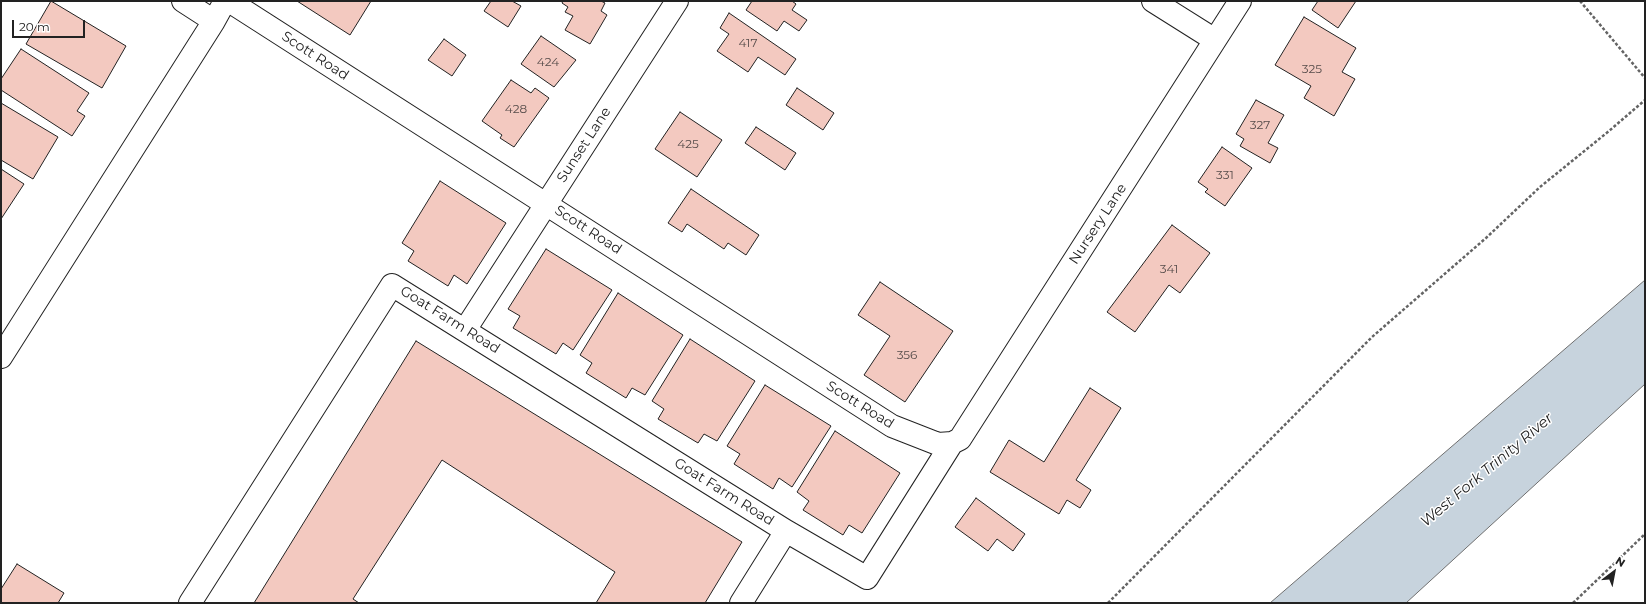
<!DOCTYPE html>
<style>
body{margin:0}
#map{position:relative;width:1646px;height:604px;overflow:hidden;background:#fff;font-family:Montserrat,sans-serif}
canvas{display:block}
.frame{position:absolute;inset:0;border:2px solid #222;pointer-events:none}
.north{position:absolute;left:1594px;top:552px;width:40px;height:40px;-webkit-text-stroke:3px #fff;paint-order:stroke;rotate:32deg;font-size:11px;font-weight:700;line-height:16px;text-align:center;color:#222}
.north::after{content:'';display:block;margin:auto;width:14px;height:18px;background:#222;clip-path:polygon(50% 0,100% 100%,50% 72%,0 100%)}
.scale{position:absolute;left:12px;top:20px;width:73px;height:18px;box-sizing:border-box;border:2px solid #222;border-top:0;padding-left:5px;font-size:12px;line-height:14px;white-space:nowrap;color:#222;-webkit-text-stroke:3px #fff;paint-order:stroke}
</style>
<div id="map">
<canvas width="1646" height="604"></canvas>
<div class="frame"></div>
<div class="north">N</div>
<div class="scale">20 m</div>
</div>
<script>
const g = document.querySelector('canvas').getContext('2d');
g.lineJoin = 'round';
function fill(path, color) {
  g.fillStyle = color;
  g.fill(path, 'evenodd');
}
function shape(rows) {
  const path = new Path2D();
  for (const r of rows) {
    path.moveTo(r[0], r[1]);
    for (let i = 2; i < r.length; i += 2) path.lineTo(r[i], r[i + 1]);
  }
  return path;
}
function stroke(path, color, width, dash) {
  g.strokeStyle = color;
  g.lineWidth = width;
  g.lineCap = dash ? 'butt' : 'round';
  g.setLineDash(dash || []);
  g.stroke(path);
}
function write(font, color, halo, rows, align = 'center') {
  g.font = font + ' Montserrat,sans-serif';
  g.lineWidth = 3;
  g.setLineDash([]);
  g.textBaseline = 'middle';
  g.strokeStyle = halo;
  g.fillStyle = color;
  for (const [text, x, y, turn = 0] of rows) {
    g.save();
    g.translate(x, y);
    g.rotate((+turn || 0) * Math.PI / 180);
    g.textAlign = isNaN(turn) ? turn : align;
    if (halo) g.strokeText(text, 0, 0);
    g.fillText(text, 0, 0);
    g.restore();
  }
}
const water = shape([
 [1645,280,1645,384,1406,603,1270,603,1645,280]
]);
fill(water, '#c7d3dd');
stroke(water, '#6f6f6f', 1);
const building = shape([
 [51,1,126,46,102,88,26,44,51,1],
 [297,1,371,1,350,35,297,1],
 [491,1,512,1,521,6,508,27,484,11,491,1],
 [563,1,601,1,605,3,601,11,607,15,590,44,565,30,573,16,565,12,568,7,562,3,563,1],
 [752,1,792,1,796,4,792,10,807,20,799,31,784,21,777,31,746,10,752,1],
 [1318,1,1356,1,1338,28,1312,10,1318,1],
 [729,13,796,59,785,75,758,57,748,72,717,51,729,34,720,28,729,13],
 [1304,17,1356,48,1342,72,1355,79,1334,116,1304,98,1311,86,1275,65,1304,17],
 [541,36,576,60,554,87,521,64,541,36],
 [444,39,466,55,452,76,428,60,444,39],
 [21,49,89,93,77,111,85,116,72,136,1,90,1,79,21,49],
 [511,80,531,93,535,88,549,98,514,147,500,138,502,135,482,121,511,80],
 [797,88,834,113,823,130,786,105,797,88],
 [1256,100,1284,115,1268,143,1278,148,1270,163,1240,146,1244,139,1236,134,1256,100],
 [1,103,58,137,33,179,1,160,1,103],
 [680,112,722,140,697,177,655,149,680,112],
 [756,127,796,153,785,170,745,143,756,127],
 [1222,147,1252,168,1225,206,1205,192,1208,189,1198,182,1222,147],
 [1,169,24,184,1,219,1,169],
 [440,181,506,223,467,284,454,275,448,286,408,261,414,251,402,243,440,181],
 [691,189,759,235,746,255,728,243,724,249,687,224,682,232,668,223,691,189],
 [1172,225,1210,253,1180,293,1169,285,1135,332,1107,312,1172,225],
 [546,249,612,290,573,350,563,343,556,354,513,328,520,316,508,309,546,249],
 [880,282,953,331,905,402,864,375,890,336,858,315,880,282],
 [618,293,683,335,645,395,632,388,626,398,586,373,592,363,580,355,618,293],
 [690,339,755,381,717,441,704,434,698,443,658,419,664,409,652,401,690,339],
 [416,341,742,542,705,603,596,603,615,572,442,460,353,599,359,603,254,603,416,341],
 [765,385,831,426,792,487,779,478,773,489,734,464,740,454,727,446,765,385],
 [1090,388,1121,408,1076,480,1091,490,1080,508,1067,500,1059,514,990,472,1009,440,1044,462,1090,388],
 [835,431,900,473,862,533,849,525,843,535,803,510,809,501,797,492,835,431],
 [976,498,1025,534,1013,551,997,539,988,551,955,527,976,498],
 [17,564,64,593,58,603,1,603,1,589,17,564]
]);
fill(building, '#f3c9c0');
stroke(building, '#222', 1);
const minor = shape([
 [183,1,214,21],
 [229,1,892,426,938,444,952,443,960,439,1240,1],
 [1153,1,1215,40],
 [465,330,677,1],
 [1,357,214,21,225,1],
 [786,531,867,578,952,443],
 [190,603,392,285,786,531,741,603]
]);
stroke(minor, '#222', 24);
stroke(shape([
 [1580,1,1645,78],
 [1108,603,1372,337,1486,238,1540,187,1609,131,1645,100],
 [1573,603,1645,534]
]), '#646464', 2.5, [3, 2]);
stroke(minor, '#fff', 22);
write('12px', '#564c4a', null, [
 ["417",748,43],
 ["424",548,62],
 ["325",1312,69],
 ["428",516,109],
 ["327",1260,125],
 ["425",688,144],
 ["331",1225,175],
 ["341",1169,269],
 ["356",907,355]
]);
write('14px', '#222', '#fff', [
 ["Scott Road",315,56,33],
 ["Sunset Lane",584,145,-57],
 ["Nursery Lane",1098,224,-57],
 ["Scott Road",588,230,33],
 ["Goat Farm Road",450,320,32],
 ["Scott Road",860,405,32],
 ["Goat Farm Road",724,492,32]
]);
write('italic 15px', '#222', '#fff', [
 ["West Fork Trinity River",1487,470,-40]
]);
</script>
